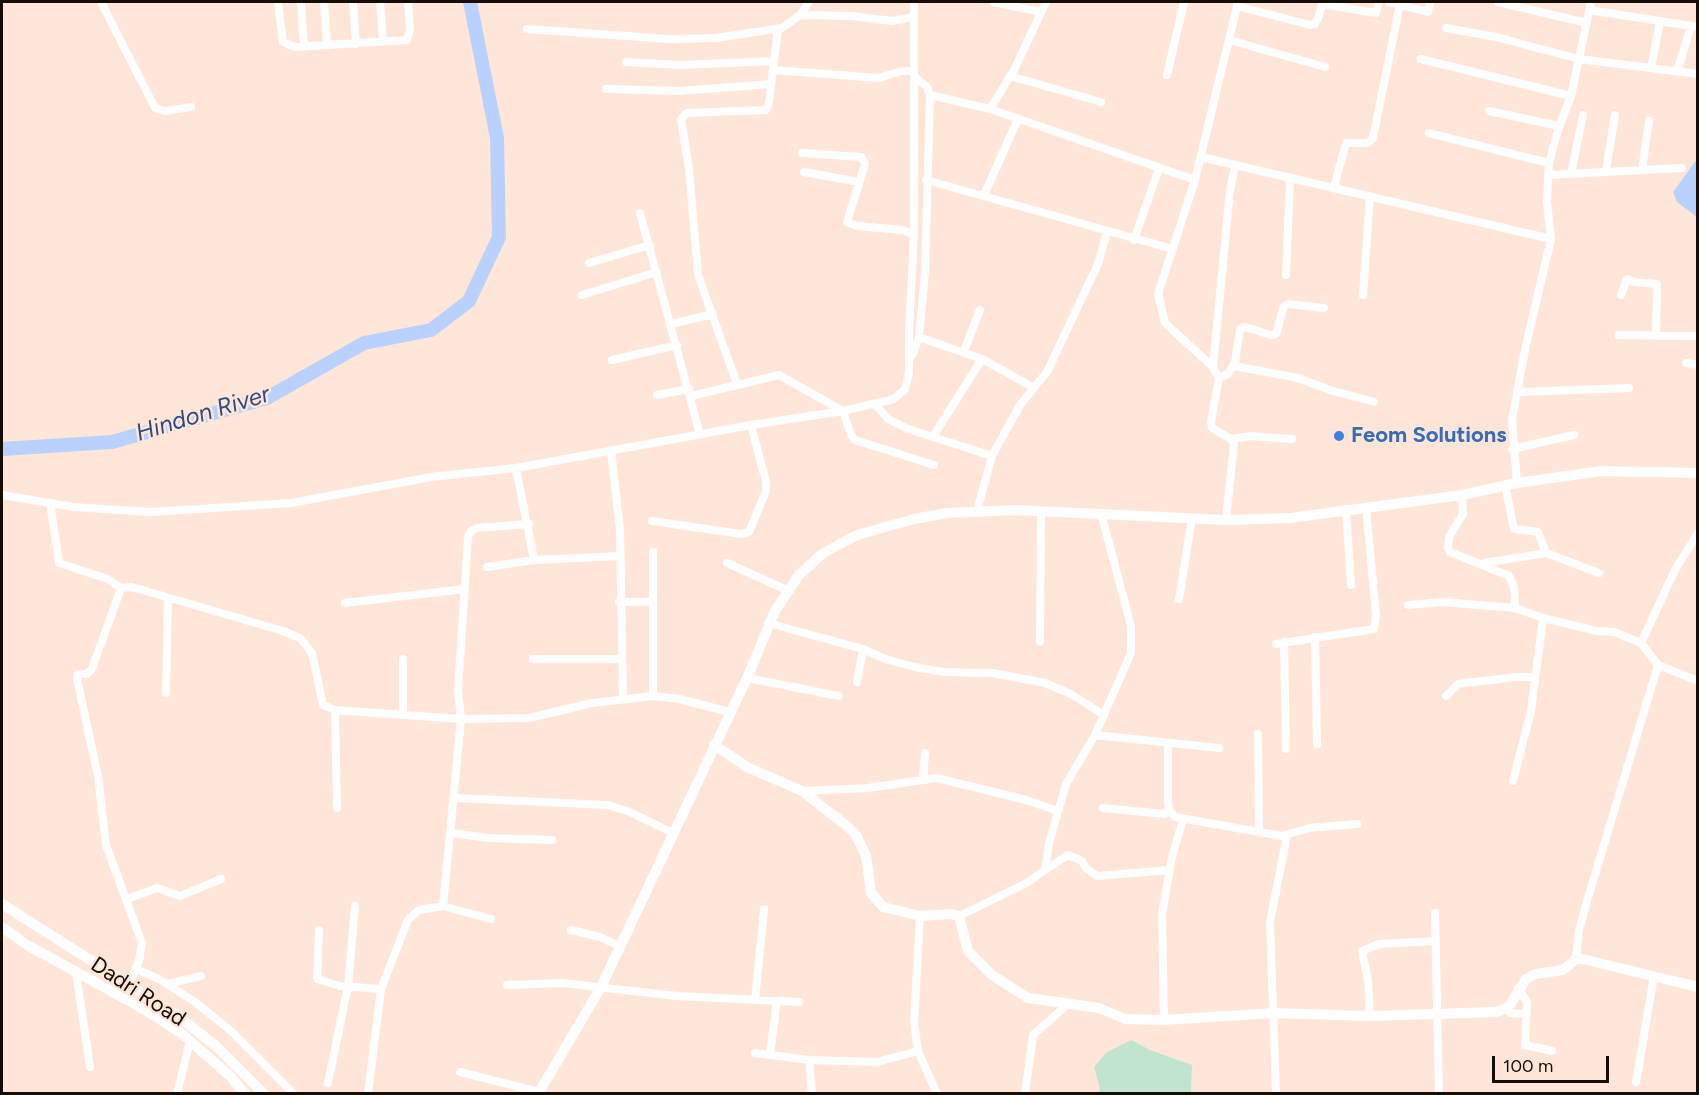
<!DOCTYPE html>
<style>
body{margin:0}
#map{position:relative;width:1699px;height:1095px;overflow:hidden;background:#ffe6d8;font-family:Figtree,sans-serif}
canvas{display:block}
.frame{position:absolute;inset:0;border:3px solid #170d07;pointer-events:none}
.scale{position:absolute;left:1492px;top:1056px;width:117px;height:27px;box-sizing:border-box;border:3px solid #170d07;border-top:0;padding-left:8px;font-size:18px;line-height:21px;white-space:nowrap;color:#170d07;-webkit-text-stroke:4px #ffe6d8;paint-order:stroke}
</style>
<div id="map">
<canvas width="1699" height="1095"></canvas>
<div class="frame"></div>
<div class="scale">100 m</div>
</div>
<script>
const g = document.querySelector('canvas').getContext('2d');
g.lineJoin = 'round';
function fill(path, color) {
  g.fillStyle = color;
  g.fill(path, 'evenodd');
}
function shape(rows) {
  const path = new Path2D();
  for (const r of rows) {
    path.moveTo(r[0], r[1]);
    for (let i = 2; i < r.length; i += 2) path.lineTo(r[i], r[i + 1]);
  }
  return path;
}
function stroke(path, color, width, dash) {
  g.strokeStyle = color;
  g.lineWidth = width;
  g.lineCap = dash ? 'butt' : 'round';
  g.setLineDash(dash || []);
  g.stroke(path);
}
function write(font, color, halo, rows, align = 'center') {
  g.font = font + ' Figtree,sans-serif';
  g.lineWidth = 5;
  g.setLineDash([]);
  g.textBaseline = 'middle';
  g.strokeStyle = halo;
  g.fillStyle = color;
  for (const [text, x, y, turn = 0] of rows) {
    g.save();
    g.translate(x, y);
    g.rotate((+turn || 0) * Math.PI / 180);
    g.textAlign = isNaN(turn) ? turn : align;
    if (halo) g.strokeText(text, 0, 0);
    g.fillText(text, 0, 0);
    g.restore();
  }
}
fill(shape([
 [1131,1040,1150,1050,1192,1065,1191,1093,1098,1093,1100,1089,1094,1067,1107,1052]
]), '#c1e4cd');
fill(shape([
 [1697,159,1697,217,1677,202,1673,192]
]), '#b9d1fe');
stroke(shape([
 [2,449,112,442,267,398,364,343,431,330,469,301,499,237,497,138,470,2]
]), '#b9d1fe', 14);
stroke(shape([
 [101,2,155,108,165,111,191,107],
 [278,2,283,42,295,47,407,40,410,30,408,2],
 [301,2,304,47],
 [324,2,327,45],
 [353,2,356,44],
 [380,2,383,42],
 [994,2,1041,12],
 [1389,2,1428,12,1430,2],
 [1498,2,1587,23],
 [1322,4,1376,13,1379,2],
 [1237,6,1310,25,1315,24,1318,18,1323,2],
 [1589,10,1698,27],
 [800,15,851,16,892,21,914,17],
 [1446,28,1496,37,1579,59,1698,74],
 [527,29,669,39,716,38,782,28,800,15,809,2],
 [1229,40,1325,67],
 [1421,59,1571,96],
 [626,62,681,65,774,61],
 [1651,68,1660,21],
 [773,70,879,78,901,71,914,71],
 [1677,72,1691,26],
 [1167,75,1184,2],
 [1010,76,1101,102],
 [606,89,680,91,771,84],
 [930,95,990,109,1195,180],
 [990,109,1014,70,1046,2],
 [1489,111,1559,126],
 [1429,133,1549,163],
 [802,153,861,157,865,164,847,222,857,226,903,230,914,235],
 [1201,157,1551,239],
 [1642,170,1649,121],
 [1606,171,1615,115],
 [804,172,859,182],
 [1571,174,1583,115],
 [1548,175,1682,168],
 [926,180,1173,249],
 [1334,187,1346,143,1368,143,1373,138,1400,4],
 [984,195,1018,119],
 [640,213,700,435],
 [1134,240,1159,168],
 [589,263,650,245],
 [1286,275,1290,180],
 [582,295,657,272],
 [1363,295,1370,196],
 [1621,295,1627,279,1634,282,1657,284,1656,336],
 [671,324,713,314],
 [1618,335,1698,336],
 [919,337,982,359,1034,388],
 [964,351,980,310],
 [909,357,913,354,919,337,925,273,930,95,927,87,914,76],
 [612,360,677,345],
 [1686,363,1698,365],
 [1234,366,1298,378,1330,390,1374,402],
 [1213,367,1230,190,1235,166],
 [1219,378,1228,374,1235,362,1240,329,1245,327,1271,335,1276,334,1284,306,1288,304,1324,308],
 [737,384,698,275,689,169,681,119,687,113,766,110,769,103,778,29],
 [1517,392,1629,388],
 [657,395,689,389],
 [691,396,779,375,843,411,851,435,855,440,934,465],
 [876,405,888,419,908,429,992,456],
 [934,435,982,359],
 [1231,439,1252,436,1292,439],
 [1512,449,1574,435],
 [611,450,620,530,623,698],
 [516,468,534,560],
 [1517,483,1512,420,1526,345,1551,239,1547,202,1549,163,1558,130,1571,96,1591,2],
 [1505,485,1514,529,1538,532,1546,553,1599,573],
 [2,495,73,507,151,512,291,503,431,477,516,468,751,425,843,411,894,399,905,389,909,373,909,330,914,235,914,2],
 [1462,495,1463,514,1449,537,1448,548,1450,552,1509,576,1514,587,1515,608],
 [50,503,59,563,108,579,121,588],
 [1346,509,1351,585],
 [977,511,992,456,1020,405,1047,372,1098,264,1107,232],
 [1226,520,1234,444,1231,439,1212,428,1211,421,1219,378,1213,367,1165,323,1158,294,1195,180,1238,2],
 [652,521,741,534,749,532,766,491,766,482,751,425],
 [653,552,653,696],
 [727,563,789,591],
 [1484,563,1546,553],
 [487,567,534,560,620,556],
 [1179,599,1192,518],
 [619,602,653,602],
 [345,603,465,589],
 [1408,605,1442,602,1515,608,1543,618,1597,631,1614,632,1641,643,1658,665,1698,681],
 [768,623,863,649,888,660,915,667,943,672,992,673,1045,683,1071,694,1104,715],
 [1315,637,1317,744],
 [1040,642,1041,511],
 [1284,642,1286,749],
 [1641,643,1675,570,1698,533],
 [1276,644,1374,629,1376,615,1366,507],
 [533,659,621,659],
 [747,678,839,696],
 [857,682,863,649],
 [166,693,168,598],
 [1446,696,1458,684,1516,677,1534,677],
 [335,710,337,808],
 [403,713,403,659],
 [1258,734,1259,832],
 [1095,735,1219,748],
 [1168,743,1168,801,1169,810,1175,817,1282,836,1309,828,1357,824],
 [923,779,925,753],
 [1513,781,1531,711,1543,618],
 [802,791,868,788,937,778,1026,800,1058,811],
 [454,798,608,805,630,812,673,833],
 [1103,808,1165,814,1169,810],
 [451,833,489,838,552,840],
 [1045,870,1068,855,1082,861,1086,868,1097,876,1169,870],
 [127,899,157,888,180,896,221,879],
 [443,906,461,719,458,690,468,537,471,531,477,528,529,524],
 [1435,913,1439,1094],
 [920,916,914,1022,918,1051,937,1094],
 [959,916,1025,884,1045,870,1049,843,1066,784,1095,735,1131,653,1131,626,1101,513],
 [319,930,317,979,340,986,381,989],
 [571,930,600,937,619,946],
 [1576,959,1579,930,1588,898,1658,665],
 [136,969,161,980,195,1002,231,1031,294,1094],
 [76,972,90,1067],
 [129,984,139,961,142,943,106,845,98,776,77,679,78,674,87,674,92,669,121,588,132,587,283,631,300,638,312,653,323,705,335,710,461,719,529,718,592,703,653,696,679,699,730,712],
 [168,984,201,976],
 [507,985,562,983,677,996,799,1002],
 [1518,988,1527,1002,1525,1045,1552,1051],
 [755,1000,764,909],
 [1508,1008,1510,1013,1526,1014],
 [1370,1016,1368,980,1362,951,1379,944,1435,941],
 [1164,1020,1162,914,1172,857,1183,819],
 [755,1053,809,1060,877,1062,918,1051],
 [770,1054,777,1001],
 [809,1060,812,1094],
 [460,1072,539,1092],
 [1636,1082,1654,976],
 [328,1083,348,986,355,906],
 [177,1094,190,1041],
 [368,1094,381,989,408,920,419,910,443,906,491,919],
 [1025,1094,1033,1035,1068,1004],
 [1276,1094,1270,922,1287,835]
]), '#fff', 8);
stroke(shape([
 [714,745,747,767,802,791,848,827,856,835,866,856,871,893,883,907,920,916,951,914,959,916,968,951,992,975,1028,998,1099,1008,1125,1019,1164,1020,1273,1013,1370,1016,1496,1012,1508,1008,1526,979,1535,974,1563,970,1576,959,1582,959,1698,987],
 [538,1094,601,987,747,678,775,611,799,575,822,554,838,545,857,535,914,519,947,513,1015,510,1226,520,1290,518,1462,495,1517,483,1601,471,1698,473]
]), '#fff', 10);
stroke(shape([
 [2,904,177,1015,217,1047,264,1094],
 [2,927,27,945,144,1009,181,1033,231,1077,245,1094]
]), '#fff', 10);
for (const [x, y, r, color] of [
 [1339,436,6,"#3f7fe0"]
]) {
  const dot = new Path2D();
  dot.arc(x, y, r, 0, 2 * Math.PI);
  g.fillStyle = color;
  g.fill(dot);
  stroke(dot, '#ffe6d8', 2);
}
write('bold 22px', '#366cbe', '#ffe6d8', [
 ["Feom Solutions",1351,436]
], 'left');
write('22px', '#170d07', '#ffe6d8', [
 ["Dadri Road",138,992,33]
]);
write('italic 24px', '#2f4b82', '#ffe6d8', [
 ["Hindon River",203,414,-17]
]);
</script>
